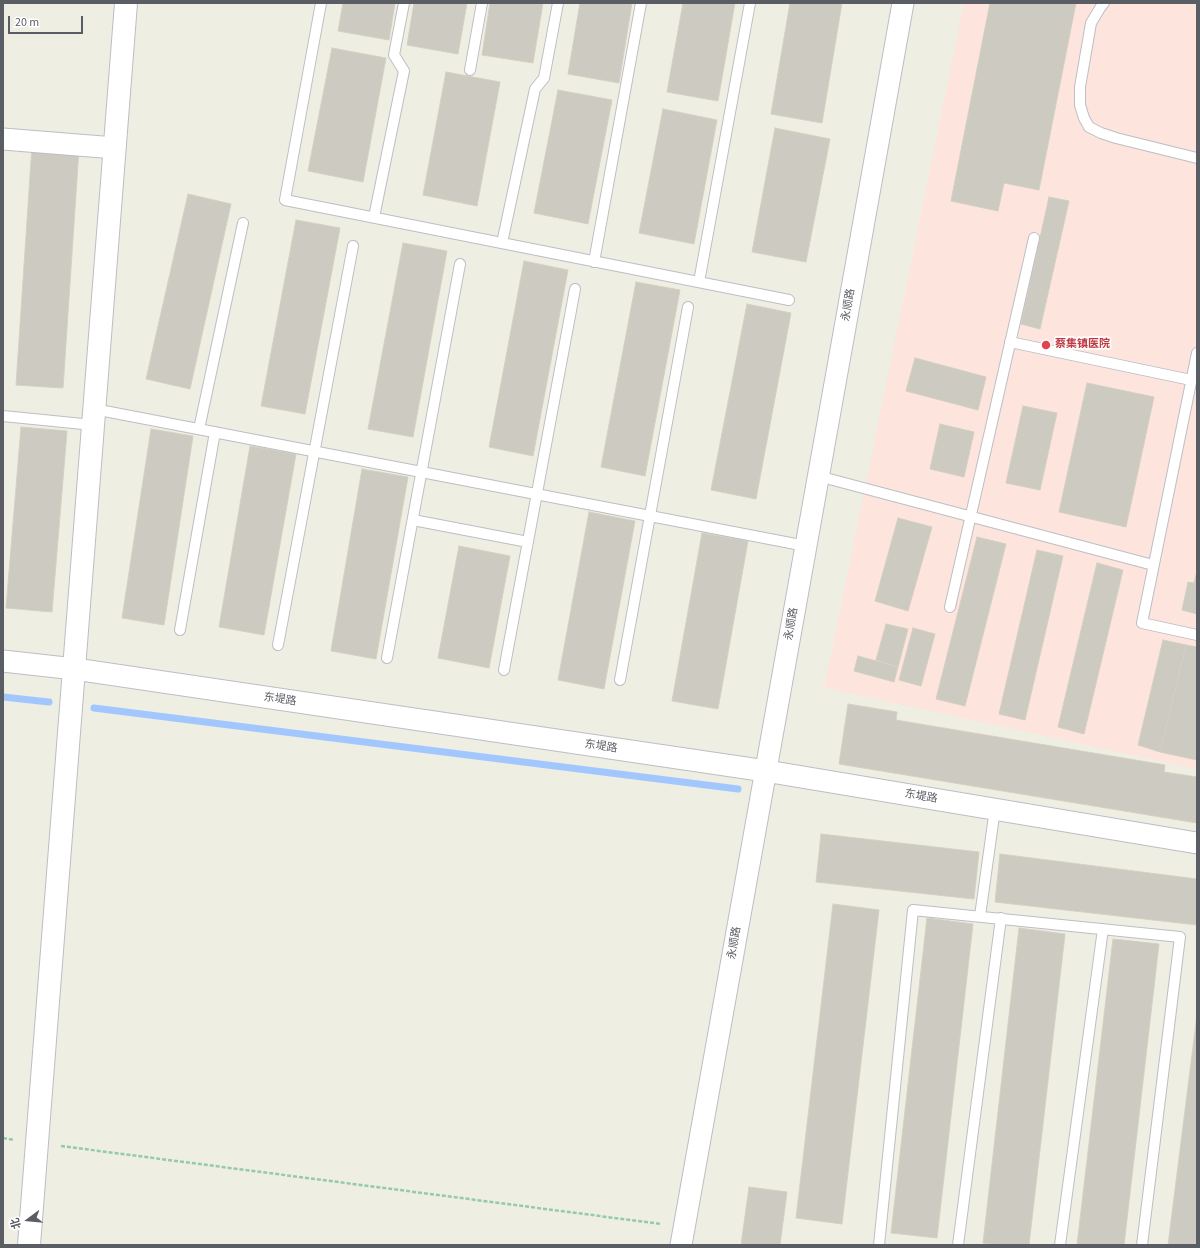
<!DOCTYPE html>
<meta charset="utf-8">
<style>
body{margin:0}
#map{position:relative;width:1200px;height:1248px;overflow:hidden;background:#efeee2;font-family:"Source Sans 3","Noto Sans SC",sans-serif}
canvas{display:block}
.frame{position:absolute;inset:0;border:4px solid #5b5d64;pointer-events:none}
.north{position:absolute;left:8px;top:1200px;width:40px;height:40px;-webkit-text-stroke:3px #fff;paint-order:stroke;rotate:254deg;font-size:11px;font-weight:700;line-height:16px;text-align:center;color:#5b5d64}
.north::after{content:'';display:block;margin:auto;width:14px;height:18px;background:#5b5d64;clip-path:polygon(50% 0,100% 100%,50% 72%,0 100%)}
.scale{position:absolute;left:8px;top:16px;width:75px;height:18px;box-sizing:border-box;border:2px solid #5b5d64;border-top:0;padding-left:5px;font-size:12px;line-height:14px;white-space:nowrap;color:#5b5d64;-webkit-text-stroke:3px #fff;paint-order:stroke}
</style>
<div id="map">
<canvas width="1200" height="1248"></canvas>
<div class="frame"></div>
<div class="north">北</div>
<div class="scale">20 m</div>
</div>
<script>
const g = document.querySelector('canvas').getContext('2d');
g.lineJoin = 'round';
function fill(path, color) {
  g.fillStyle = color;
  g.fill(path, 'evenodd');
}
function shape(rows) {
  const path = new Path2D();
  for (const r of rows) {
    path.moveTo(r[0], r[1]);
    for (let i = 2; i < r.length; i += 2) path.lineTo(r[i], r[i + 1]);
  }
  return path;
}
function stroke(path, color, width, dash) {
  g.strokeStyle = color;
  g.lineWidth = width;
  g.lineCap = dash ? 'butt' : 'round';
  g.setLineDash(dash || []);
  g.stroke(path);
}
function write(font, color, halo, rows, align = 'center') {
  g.font = font + ' "Source Sans 3","Noto Sans SC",sans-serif';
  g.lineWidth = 3.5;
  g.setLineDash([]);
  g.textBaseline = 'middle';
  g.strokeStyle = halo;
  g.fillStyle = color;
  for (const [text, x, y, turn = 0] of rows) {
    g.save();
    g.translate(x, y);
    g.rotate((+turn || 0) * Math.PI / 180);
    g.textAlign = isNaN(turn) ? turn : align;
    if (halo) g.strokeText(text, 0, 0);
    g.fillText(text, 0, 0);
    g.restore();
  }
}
fill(shape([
 [964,3,1197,3,1197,769,824,688]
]), '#fde5dd');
stroke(shape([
 [3,697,49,702],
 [94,708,738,789]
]), '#a2c7ff', 7);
const building = shape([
 [343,3,395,3,389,40,338,31,343,3],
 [414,3,467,3,458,54,407,45,414,3],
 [490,3,543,3,533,63,482,55,490,3],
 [580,3,632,3,619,83,568,74,580,3],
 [683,3,735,3,718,101,667,92,683,3],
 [790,3,842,3,822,123,771,114,790,3],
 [990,3,1076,3,1039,190,1004,183,998,211,951,201,990,3],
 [332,48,386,58,363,182,308,171,332,48],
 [446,72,500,82,477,206,423,195,446,72],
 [558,90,612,100,588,224,534,213,558,90],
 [663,109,717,120,694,244,639,233,663,109],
 [775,128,830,139,806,262,752,252,775,128],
 [32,146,79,149,63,388,16,385,32,146],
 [188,194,231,204,190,389,146,379,188,194],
 [1049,197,1069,201,1040,329,1021,324,1049,197],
 [296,220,340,228,305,414,261,406,296,220],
 [403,243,447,251,413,437,368,429,403,243],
 [524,261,568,270,533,456,489,447,524,261],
 [636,282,680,290,645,476,601,467,636,282],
 [747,304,791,313,756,499,711,490,747,304],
 [915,358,986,377,978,410,906,391,915,358],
 [1087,383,1154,397,1126,527,1059,512,1087,383],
 [1023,406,1057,413,1040,490,1006,483,1023,406],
 [940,424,974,432,964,477,930,469,940,424],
 [21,427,67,431,52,612,6,608,21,427],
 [151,429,193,436,164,625,122,618,151,429],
 [250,446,296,454,264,635,219,627,250,446],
 [362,469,408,477,376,659,331,651,362,469],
 [589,512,635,521,604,689,558,680,589,512],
 [898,518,932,527,908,611,875,601,898,518],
 [702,533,748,541,718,709,672,701,702,533],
 [977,537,1006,544,965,706,936,699,977,537],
 [459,546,510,556,489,668,438,658,459,546],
 [1037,550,1063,556,1025,720,999,714,1037,550],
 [1097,563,1123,570,1084,734,1058,727,1097,563],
 [1197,571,1197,614,1182,610,1188,582,1194,583,1197,571],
 [886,624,908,629,898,667,876,660,886,624],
 [913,628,935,634,921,686,899,680,913,628],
 [1163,640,1186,645,1160,752,1138,745,1163,640],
 [1186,645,1197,647,1197,760,1160,752,1186,645],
 [858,656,898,667,894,682,854,671,858,656],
 [848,704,897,712,896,720,1165,765,1164,772,1197,777,1197,823,839,764,848,704],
 [821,834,979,852,974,899,816,882,821,834],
 [1000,854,1197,879,1197,925,995,902,1000,854],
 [833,904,879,910,842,1224,796,1218,833,904],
 [927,918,973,924,937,1238,891,1233,927,918],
 [1019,928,1065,934,1029,1245,1002,1245,983,1243,1019,928],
 [1113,939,1159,944,1124,1245,1077,1245,1113,939],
 [1197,1015,1197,1245,1168,1245,1197,1015],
 [749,1187,787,1192,780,1245,741,1245,749,1187]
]);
fill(building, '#cccac1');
stroke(building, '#d4d1c0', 1);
const service = shape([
 [321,3,285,200,789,300],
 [1104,3,1100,8,1091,23,1080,87,1080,105,1084,118,1089,127,1101,133,1116,138,1197,158],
 [470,70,482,3],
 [374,217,404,71,394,55,404,3],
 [502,243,535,89,544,78,558,3],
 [594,262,641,3],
 [699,282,750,3],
 [1010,342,1191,380],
 [1197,353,1142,623,1197,635],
 [94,409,806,546],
 [3,416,93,425],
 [199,429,243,223],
 [818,476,1153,565],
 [413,520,528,542],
 [950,607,1034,238],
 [180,630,215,432],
 [278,645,353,246],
 [387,658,460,264],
 [504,670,575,289],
 [620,680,688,307],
 [980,916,995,809],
 [879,1245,913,910,1180,937,1142,1245],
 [958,1245,1001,918],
 [1060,1245,1103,929]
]);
const minor = shape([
 [3,139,115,148],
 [3,661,75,669,766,771,1197,843],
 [681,1245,903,3]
]);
const tertiary = shape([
 [29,1245,126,3]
]);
stroke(service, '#bdbec5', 12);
stroke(minor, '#bdbec5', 23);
stroke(tertiary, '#bdbec5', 24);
stroke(shape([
 [3,1138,14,1140],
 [61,1146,661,1224]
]), '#95c9ad', 2.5, [4, 2]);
stroke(service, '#fff', 10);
stroke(minor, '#fff', 21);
stroke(tertiary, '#fff', 22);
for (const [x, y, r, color] of [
 [1046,345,5,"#e0444e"]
]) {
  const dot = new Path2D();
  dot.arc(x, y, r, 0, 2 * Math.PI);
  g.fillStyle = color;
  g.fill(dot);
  stroke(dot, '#fff', 1.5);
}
write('11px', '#5b5d64', '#fff', [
 ["永顺路",849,305,-80],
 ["永顺路",792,624,-80],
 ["东堤路",280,700,8],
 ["东堤路",601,747,8],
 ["东堤路",921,797,10],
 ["永顺路",735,943,-80]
]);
write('bold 11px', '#be3a42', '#fff', [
 ["蔡集镇医院",1055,345]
], 'left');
</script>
